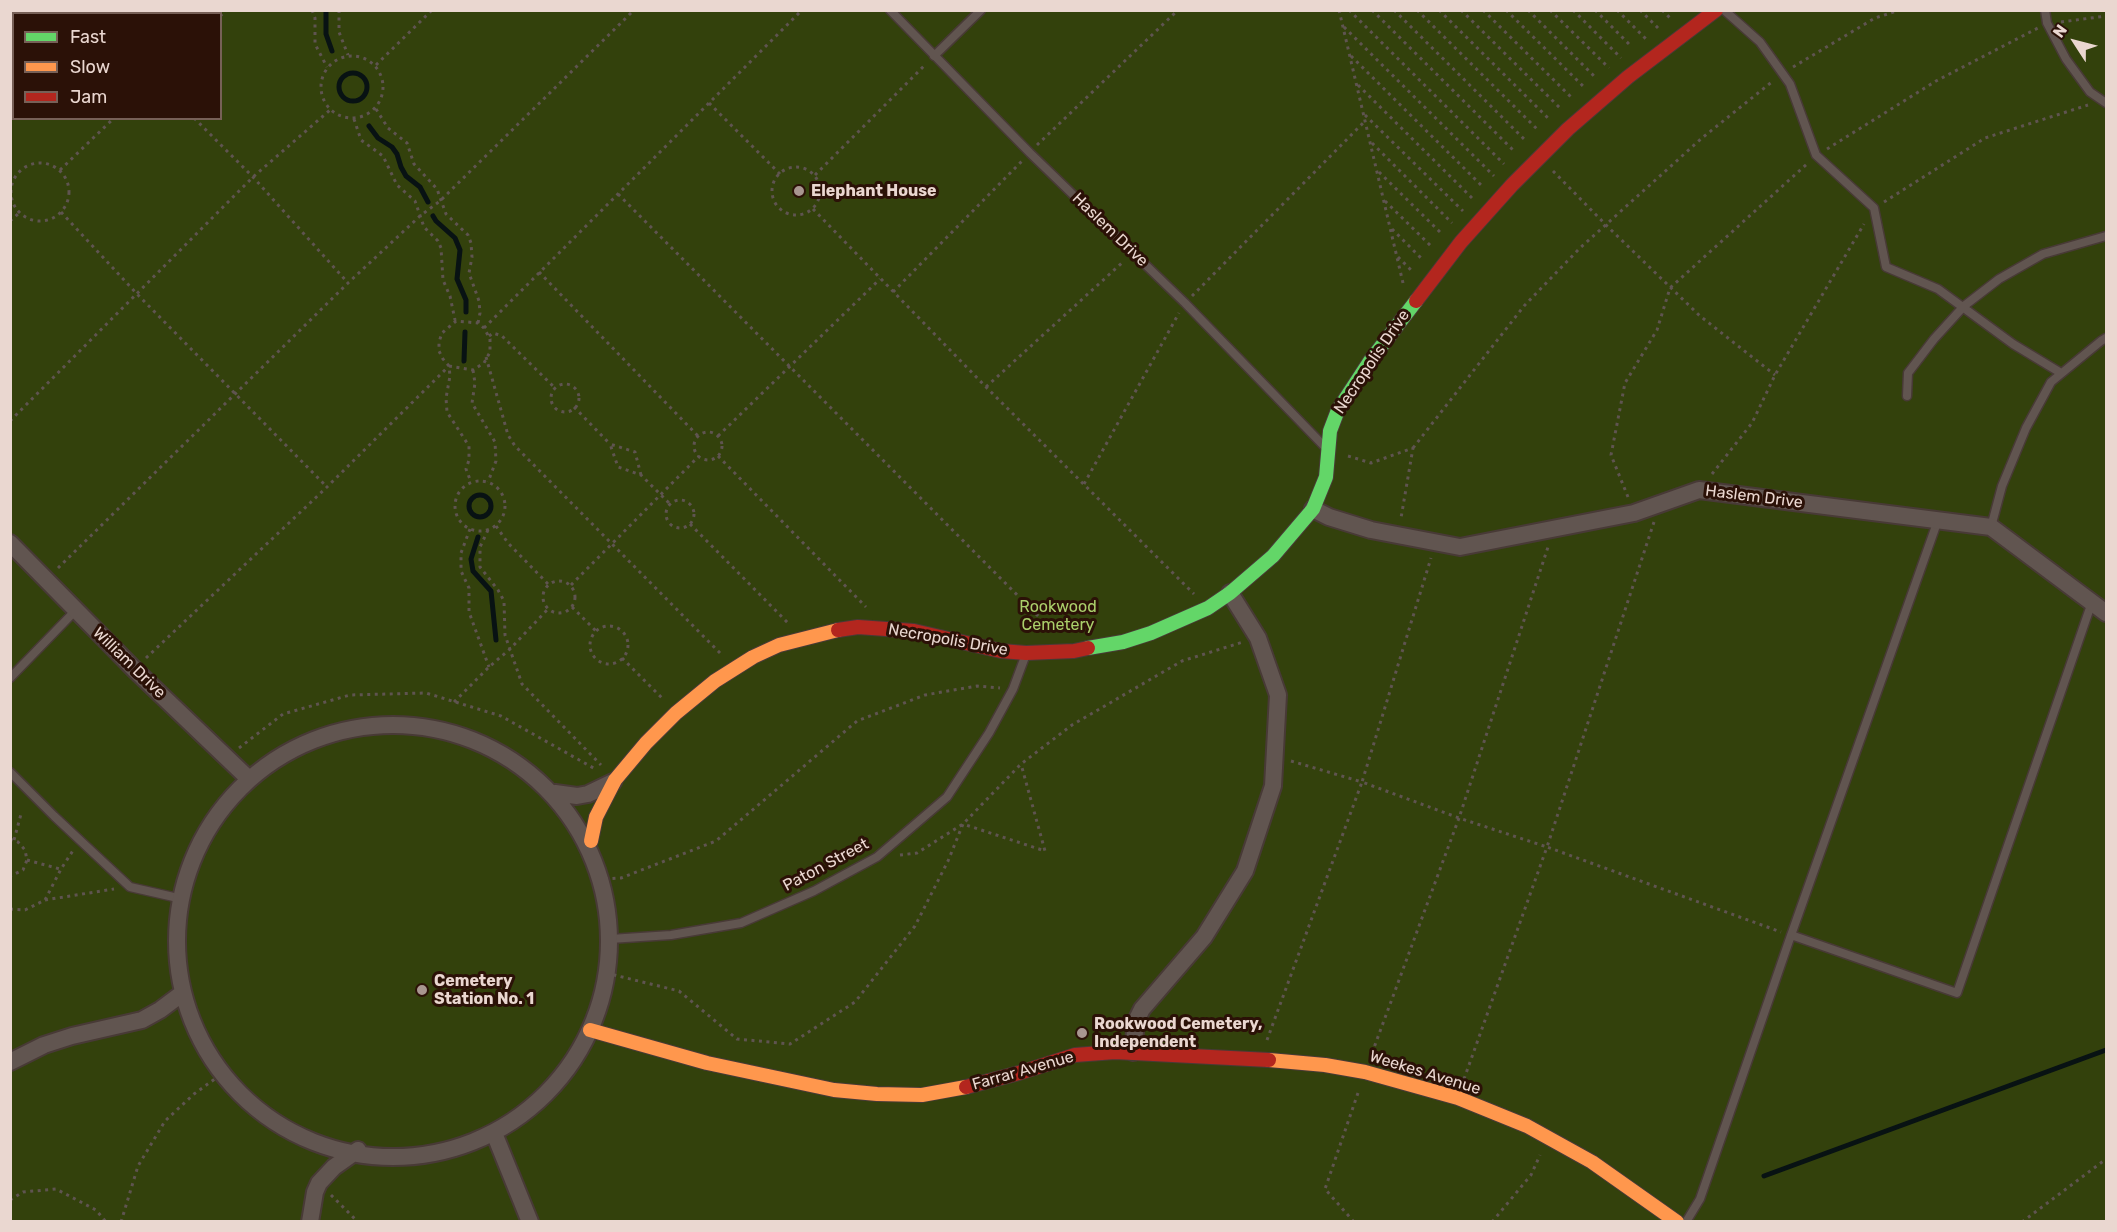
<!DOCTYPE html>
<style>
body{margin:0}
#map{position:relative;width:2117px;height:1232px;overflow:hidden;background:#2e1e18;font-family:Rubik,sans-serif}
canvas{display:block}
.frame{position:absolute;inset:0;border:12px solid #ead7d0;pointer-events:none}
.legend{position:absolute;left:12px;top:12px;width:210px;height:108px;box-sizing:border-box;background:#2b1107;border:2px solid #776057;margin:0;padding:8px 10px;list-style:none;font-size:18px;color:#ead7d0}
.legend li{display:flex;align-items:center;gap:12px;height:30px}
.legend b{width:30px;border:2px solid #776057}
.north{position:absolute;left:2045px;top:12px;width:60px;height:60px;-webkit-text-stroke:4px #2b1107;paint-order:stroke;rotate:306deg;font-size:16px;font-weight:700;line-height:24px;text-align:center;color:#ead7d0}
.north::after{content:'';display:block;margin:auto;width:21px;height:27px;background:#ead7d0;clip-path:polygon(50% 0,100% 100%,50% 72%,0 100%)}
</style>
<div id="map">
<canvas width="2117" height="1232"></canvas>
<div class="frame"></div>
<ul class="legend">
<li><b style="height:8px;background:#63d668"></b>Fast</li>
<li><b style="height:8px;background:#ff974d"></b>Slow</li>
<li><b style="height:8px;background:#b3261e"></b>Jam</li>
</ul>
<div class="north">N</div>
</div>
<script>
const g = document.querySelector('canvas').getContext('2d');
g.lineJoin = 'round';
function fill(path, color) {
  g.fillStyle = color;
  g.fill(path, 'evenodd');
}
function shape(rows) {
  const path = new Path2D();
  for (const r of rows) {
    if (r.length === 3) {
      path.moveTo(r[0] + r[2], r[1]);
      path.arc(r[0], r[1], r[2], 0, 2 * Math.PI);
      continue;
    }
    path.moveTo(r[0], r[1]);
    for (let i = 2; i < r.length; i += 2) path.lineTo(r[i], r[i + 1]);
  }
  return path;
}
function stroke(path, color, width, dash) {
  g.strokeStyle = color;
  g.lineWidth = width;
  g.lineCap = dash ? 'butt' : 'round';
  g.setLineDash(dash || []);
  g.stroke(path);
}
function write(font, color, halo, rows, align = 'center') {
  g.font = font + ' Rubik,sans-serif';
  g.lineWidth = 6;
  g.setLineDash([]);
  g.textBaseline = 'middle';
  g.strokeStyle = halo;
  g.fillStyle = color;
  for (const [text, x, y, turn = 0] of rows) {
    g.save();
    g.translate(x, y);
    g.rotate((+turn || 0) * Math.PI / 180);
    g.textAlign = isNaN(turn) ? turn : align;
    if (halo) g.strokeText(text, 0, 0);
    g.fillText(text, 0, 0);
    g.restore();
  }
}
fill(shape([
 [11,11,2106,11,2106,1221,11,1221],
 [14,14,220,14,220,118,14,118]
]), '#33410c');
stroke(shape([
 [326,10,326,34,332,51],
 [353,87,14],
 [369,126,378,138,392,147,397,154,401,167,406,176,420,187,428,202],
 [433,216,436,221,455,238,460,250,457,279,466,300,466,312],
 [464,361,465,332],
 [480,506,11],
 [478,537,471,559,473,571,491,591,496,640],
 [1764,1176,2106,1050]
]), '#081213', 5);
const lane = shape([
 [890,10,1030,153,1185,303,1324,446],
 [1724,10,1760,42,1790,84,1816,155,1874,208,1886,267,1938,289,2013,344,2061,373],
 [2045,10,2047,23,2066,59,2090,92,2106,103],
 [934,56,981,10],
 [1907,396,1908,373,1934,339,1964,306,1999,279,2043,254,2106,236],
 [1991,527,2002,486,2026,428,2051,382,2101,341,2106,338],
 [10,678,76,610],
 [10,772,54,816,130,887,178,898],
 [1791,935,1957,993,2092,602],
 [610,939,671,935,741,923,814,891,877,857,947,797,989,733,1013,689,1026,654],
 [1686,1222,1700,1199,1789,941,1938,520]
]);
const street = shape([
 [1313,509,1329,517,1371,530,1460,547,1634,513,1699,490,1991,527,2106,613],
 [10,543,134,669,249,779],
 [393,941,216],
 [555,793,577,796,588,794,613,782],
 [1133,1052,1136,1021,1142,1009,1204,937,1245,871,1273,786,1278,695,1258,638,1230,593],
 [10,1062,44,1045,72,1036,142,1020,160,1010,180,995],
 [494,1133,530,1222],
 [310,1222,315,1192,319,1183,334,1167,358,1150]
]);
const fast = shape([
 [1088,648,1123,642,1151,633,1208,608,1230,593,1273,556,1313,509,1326,477,1330,431,1338,410,1370,361,1416,301]
]);
const slow = shape([
 [591,841,596,817,615,780,646,743,676,713,715,681,753,657,779,645,838,630],
 [590,1030,707,1063,834,1090,877,1094,922,1095,966,1087],
 [1269,1060,1325,1065,1365,1072,1458,1098,1527,1126,1592,1162,1677,1222]
]);
const jam = shape([
 [1416,301,1461,242,1512,185,1568,129,1628,77,1716,10],
 [838,630,858,627,914,631,1001,651,1026,653,1074,651,1088,648],
 [966,1087,1019,1073,1075,1055,1115,1052,1269,1060]
]);
stroke(lane, '#483a36', 11);
stroke(street, '#483a36', 20);
stroke(fast, '#483a36', 16);
stroke(slow, '#483a36', 16);
stroke(jam, '#483a36', 16);
stroke(shape([
 [84,10,87,14],
 [312,10,315,18,315,44,327,67],
 [339,10,339,32,348,55],
 [1339,10,1403,283],
 [1349,10,1504,164],
 [1372,10,1515,152],
 [1394,10,1526,141],
 [1417,10,1539,131],
 [1439,10,1549,119],
 [1461,10,1560,108],
 [1483,10,1572,98],
 [1506,10,1586,89],
 [1528,10,1597,79],
 [1550,10,1609,68],
 [1573,10,1621,58],
 [1595,10,1632,47],
 [1617,10,1646,39],
 [1640,10,1658,28],
 [1662,10,1672,20],
 [220,16,227,10],
 [2061,22,2106,16],
 [1344,27,1494,176],
 [352,87,31],
 [1351,56,1483,187],
 [376,65,432,10],
 [1793,67,1875,18,1900,10],
 [1358,85,1473,199],
 [709,103,780,174],
 [376,109,388,128,407,143,414,164,437,189,446,214,468,235,471,243,472,257,469,273,479,301,480,313,478,323],
 [1365,115,1463,211],
 [194,118,253,177,348,283],
 [354,119,361,140,383,156,397,185,415,201,424,227,438,241,441,248,443,280,450,296,455,320],
 [1372,143,1452,223],
 [1037,145,1178,10],
 [1827,149,1936,81,2038,28],
 [40,192,29],
 [796,191,24],
 [60,170,114,118],
 [1553,171,1607,226,1700,316,1775,375],
 [1379,172,1442,234],
 [815,175,926,64],
 [618,194,1053,631],
 [1385,201,1432,247],
 [1884,202,1985,138,2088,105],
 [813,209,986,387,1194,594],
 [61,212,138,295,327,487],
 [10,221,19,213],
 [1392,229,1422,259],
 [1398,257,1412,271],
 [539,272,698,436],
 [893,292,1022,161],
 [1192,296,1366,120],
 [484,328,802,10],
 [489,336,493,333,502,336,555,388],
 [486,357,508,435,515,446,720,653],
 [449,366,473,370,484,363,490,352,490,339,484,328,478,323,456,321,442,333,439,342,439,351,443,359,449,366,450,376,446,398,447,412,469,446,469,460,466,469,471,482],
 [473,370,475,383,472,403,495,442,496,461,488,482],
 [565,398,14],
 [986,387,1124,261],
 [574,407,610,444],
 [10,421,253,177,330,110],
 [708,446,14],
 [718,436,880,279],
 [1413,448,1524,306,1580,248,1702,138,1773,81],
 [718,456,866,607],
 [1348,456,1371,463,1413,448,1401,518],
 [1712,474,1752,423,1775,375,1864,224],
 [641,475,635,452,610,444,618,467,641,475,670,504],
 [480,506,25],
 [1084,484,1179,313],
 [1628,497,1611,455,1625,383,1657,330,1670,288,1808,163],
 [680,514,14],
 [690,524,788,623],
 [496,526,508,543,548,584],
 [470,529,461,553,461,571,469,588,469,612,489,667],
 [488,530,480,547,480,567,498,590,504,601,505,635,522,684,601,765],
 [58,568,348,283,420,216,440,201,634,10],
 [559,597,16],
 [571,585,699,456],
 [572,607,596,631],
 [609,645,19],
 [146,658,327,487,449,366],
 [622,658,662,698],
 [454,702,489,667,510,649,548,609],
 [239,748,283,714,350,695,426,693,501,716,597,770],
 [1291,761,1362,782,1431,558],
 [10,839,18,842,25,850,27,860,23,870,10,876],
 [14,840,21,814],
 [900,855,917,853,963,824,1021,764,1072,725,1182,661,1243,642],
 [27,860,60,869],
 [605,879,621,878,716,841,857,721,925,695,977,686,1000,688],
 [45,900,114,889],
 [10,909,25,910,45,900,61,869,74,849],
 [606,973,679,991,737,1039,790,1044,855,1002,915,926,948,861,963,824,1045,851,1021,764],
 [1267,1040,1362,782,1459,818,1548,547],
 [1372,1053,1459,818,1547,847,1654,522],
 [1464,1079,1547,847,1781,932],
 [331,1195,358,1222],
 [10,1200,23,1192,56,1189,96,1210,106,1222],
 [121,1222,138,1166,165,1121,194,1094,223,1073],
 [1354,1222,1325,1189,1359,1090],
 [1492,1222,1531,1175,1540,1155],
 [2022,1222,2106,1159]
]), '#5f5450', 3, [3, 4.5]);
stroke(lane, '#615550', 8);
stroke(street, '#615550', 16);
stroke(fast, '#63d668', 14);
stroke(slow, '#ff974d', 14);
stroke(jam, '#b3261e', 14);
for (const [x, y, r, color] of [
 [799,191,6,"#a89690"],
 [422,990,6,"#a89690"],
 [1082,1033,6,"#a89690"]
]) {
  const dot = new Path2D();
  dot.arc(x, y, r, 0, 2 * Math.PI);
  g.fillStyle = color;
  g.fill(dot);
  stroke(dot, '#2b1107', 2);
}
write('bold 16px', '#ead7d0', '#2b1107', [
 ["Elephant House",811,191],
 ["Cemetery",434,981],
 ["Station No. 1",434,999],
 ["Rookwood Cemetery,",1094,1024],
 ["Independent",1094,1042]
], 'left');
write('16px', '#ead7d0', '#2b1107', [
 ["Haslem Drive",1110,230,44],
 ["Necropolis Drive",1372,362,-56],
 ["Haslem Drive",1754,497,7],
 ["Necropolis Drive",948,640,10],
 ["William Drive",129,663,44],
 ["Paton Street",826,865,-28],
 ["Farrar Avenue",1023,1071,-16],
 ["Weekes Avenue",1425,1073,17]
]);
write('16px', '#abd06b', '#2b1107', [
 ["Rookwood",1058,607],
 ["Cemetery",1058,625]
]);
</script>
